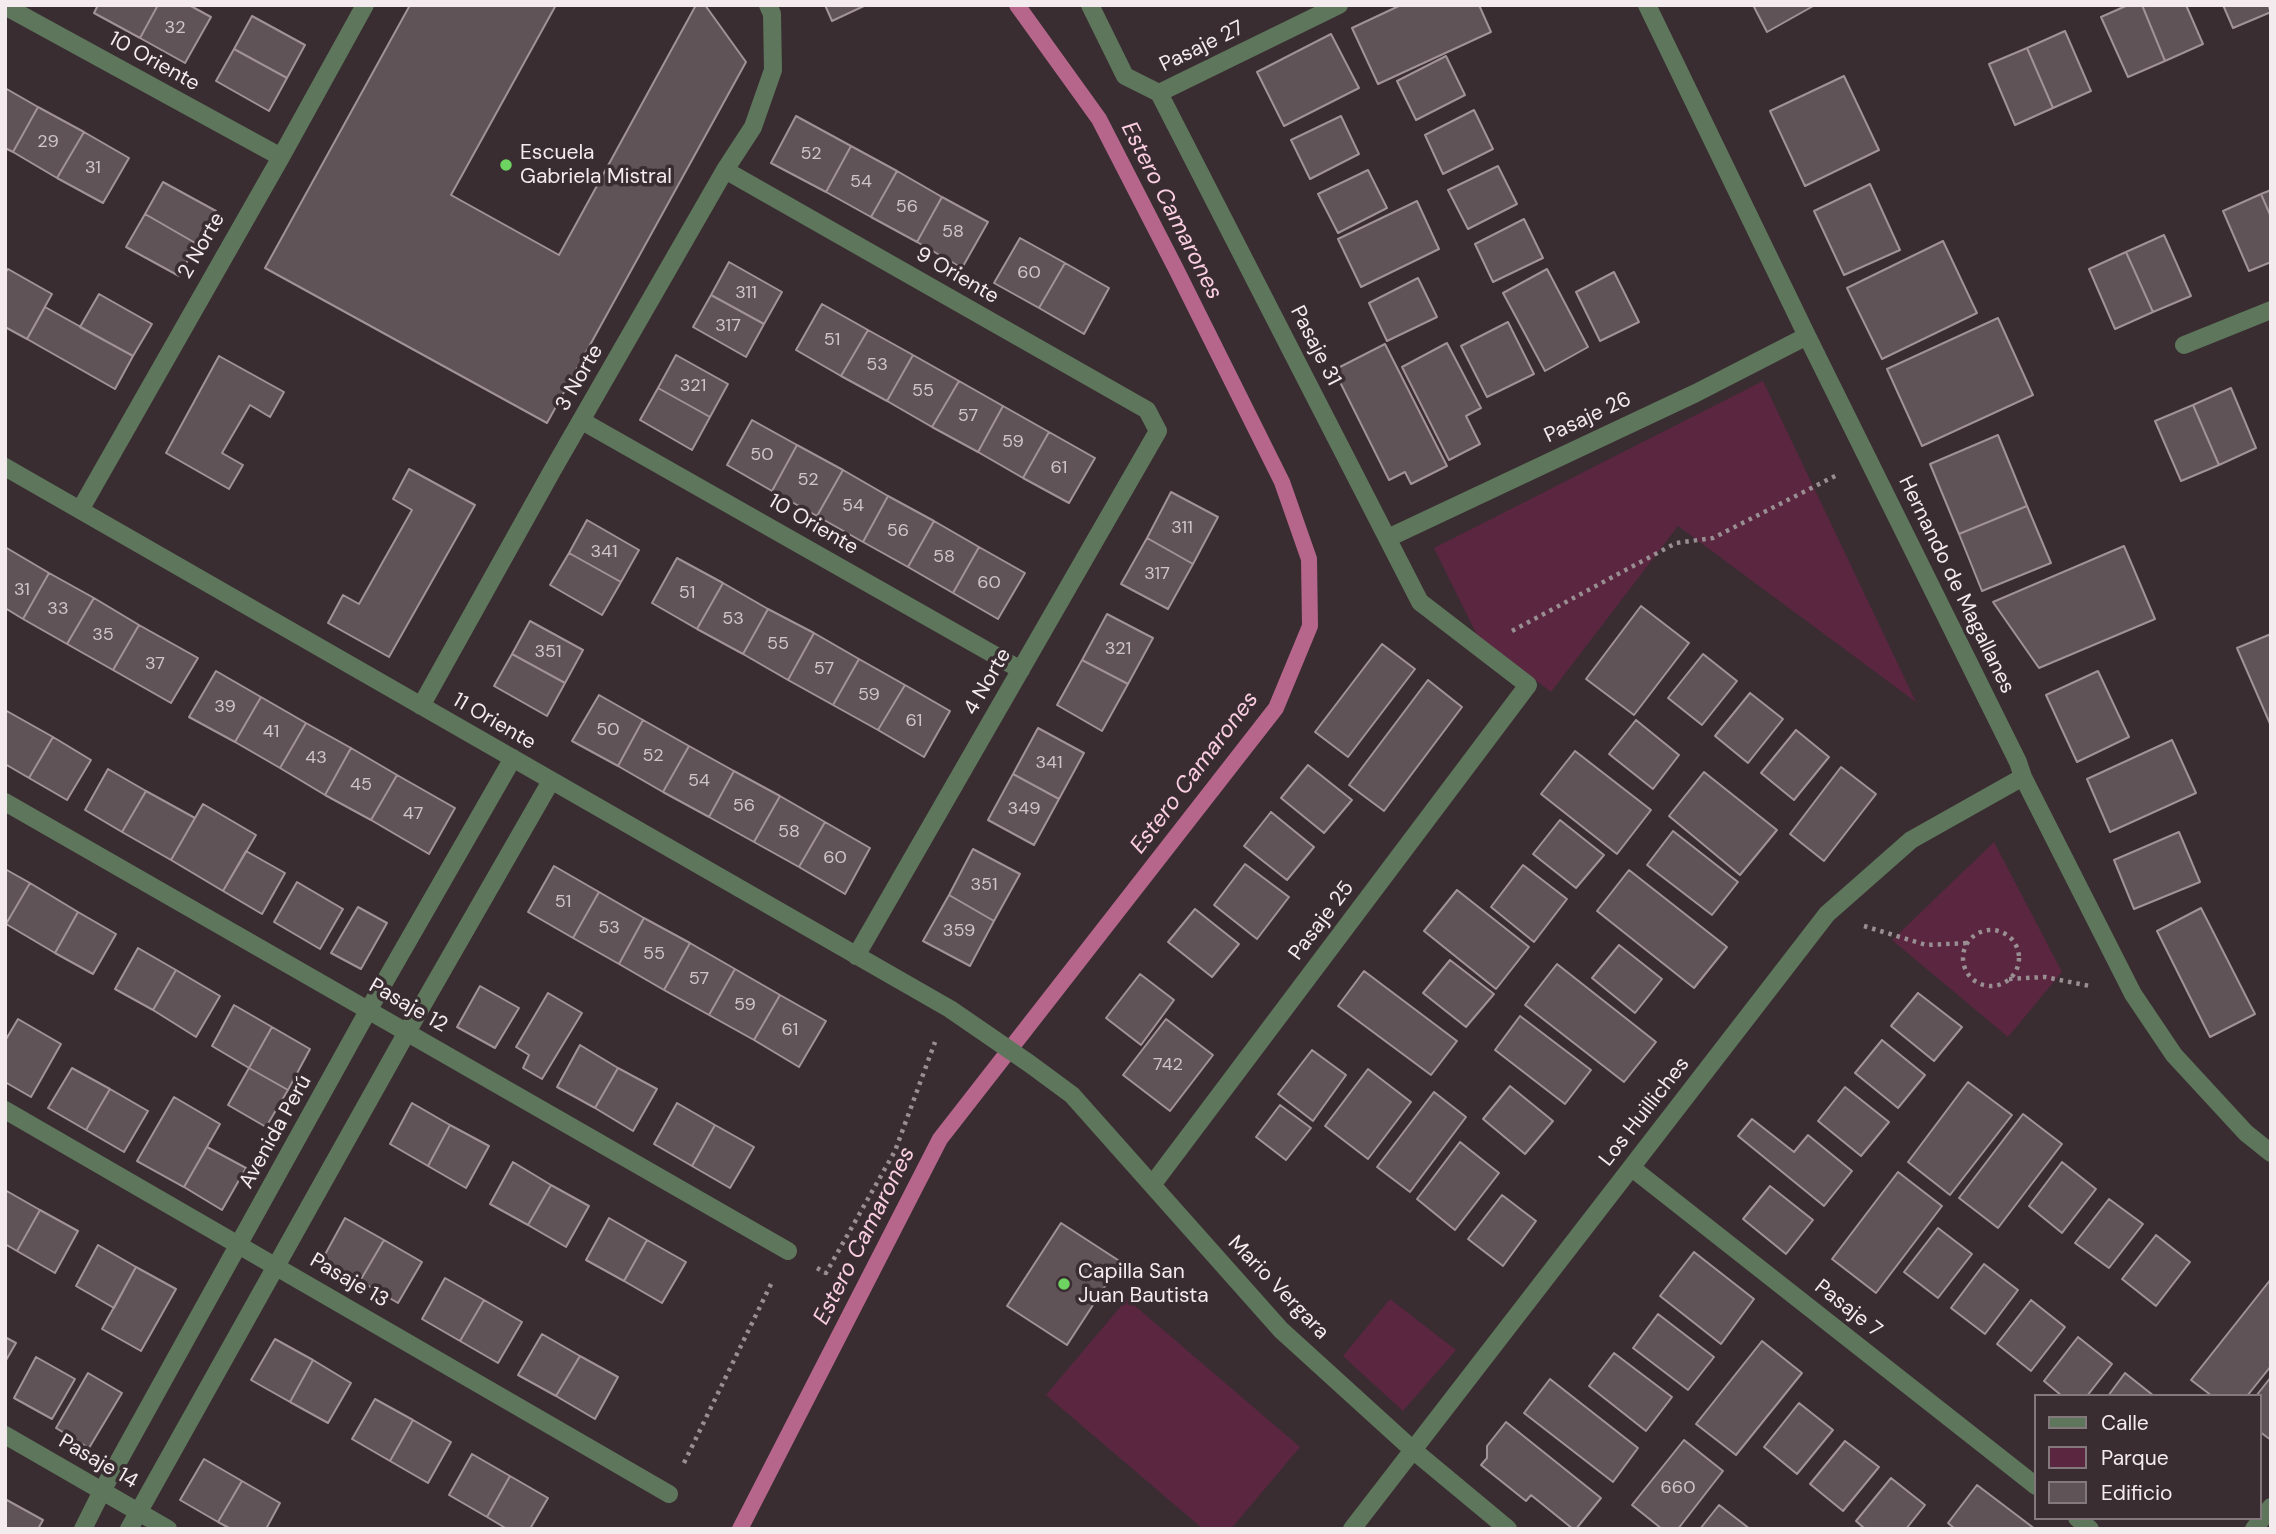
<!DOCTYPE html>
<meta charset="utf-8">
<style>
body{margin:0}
#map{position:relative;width:2276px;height:1534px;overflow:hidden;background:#392d32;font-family:"DM Sans",sans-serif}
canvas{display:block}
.frame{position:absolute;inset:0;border:7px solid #f3ebee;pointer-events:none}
.legend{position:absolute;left:2034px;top:1394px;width:228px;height:126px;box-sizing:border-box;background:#392d32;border:2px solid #83797d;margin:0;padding:9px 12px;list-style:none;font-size:21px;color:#f3ebee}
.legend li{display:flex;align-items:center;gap:14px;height:35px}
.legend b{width:35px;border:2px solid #83797d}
</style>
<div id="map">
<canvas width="2276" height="1534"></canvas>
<div class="frame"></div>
<ul class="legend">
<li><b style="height:9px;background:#5e765b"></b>Calle</li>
<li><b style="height:19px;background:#5a2640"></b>Parque</li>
<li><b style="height:19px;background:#605358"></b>Edificio</li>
</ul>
</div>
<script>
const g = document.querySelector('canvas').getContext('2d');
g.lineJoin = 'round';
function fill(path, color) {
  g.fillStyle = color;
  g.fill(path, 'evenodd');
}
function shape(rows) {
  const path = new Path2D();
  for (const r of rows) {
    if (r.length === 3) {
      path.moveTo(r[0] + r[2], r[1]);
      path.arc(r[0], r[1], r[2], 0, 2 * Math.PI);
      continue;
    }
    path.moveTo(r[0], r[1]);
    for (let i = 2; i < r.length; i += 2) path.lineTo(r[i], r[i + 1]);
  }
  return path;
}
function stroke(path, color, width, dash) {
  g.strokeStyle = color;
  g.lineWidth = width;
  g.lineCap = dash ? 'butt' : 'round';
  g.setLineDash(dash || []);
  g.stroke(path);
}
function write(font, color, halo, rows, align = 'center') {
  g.font = font + ' "DM Sans",sans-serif';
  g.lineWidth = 7;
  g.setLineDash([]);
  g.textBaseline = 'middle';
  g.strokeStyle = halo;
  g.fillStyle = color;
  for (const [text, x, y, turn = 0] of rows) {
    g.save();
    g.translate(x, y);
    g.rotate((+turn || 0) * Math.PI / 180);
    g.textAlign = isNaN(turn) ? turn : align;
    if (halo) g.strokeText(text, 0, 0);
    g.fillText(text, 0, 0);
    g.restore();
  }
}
fill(shape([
 [1763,381,1916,702,1678,526,1551,692,1477,635,1434,548],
 [1994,842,2062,972,2008,1037,1892,940],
 [1127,1299,1300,1447,1231,1529,1203,1529,1046,1395],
 [1390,1299,1456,1350,1403,1411,1343,1356]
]), '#5a2640');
stroke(shape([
 [740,1529,940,1139,1276,708,1310,626,1309,559,1282,482,1176,269,1099,119,1017,5]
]), '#b6668b', 16);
const building = shape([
 [98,5,158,5,140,38,94,13,98,5],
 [158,5,189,5,211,17,185,63,140,38,158,5],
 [410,5,556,5,451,195,559,255,696,5,705,5,746,62,547,423,265,268,410,5],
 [825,5,866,5,832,21,825,5],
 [1401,5,1479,5,1491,32,1378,84,1352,28,1401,5],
 [1753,5,1815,5,1767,32,1753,5],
 [2128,5,2142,5,2165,61,2128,77,2101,17,2128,5],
 [2142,5,2186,5,2203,44,2165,61,2142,5],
 [2223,5,2268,5,2271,12,2233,28,2223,5],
 [252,16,305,45,287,78,234,49,252,16],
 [2065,31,2091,91,2053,108,2027,48,2065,31],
 [1331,34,1359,88,1284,126,1257,72,1331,34],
 [2027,48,2053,108,2015,125,1989,64,2027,48],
 [234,49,287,78,269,111,216,81,234,49],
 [1446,56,1465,95,1416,120,1397,81,1446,56],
 [1844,76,1879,150,1805,186,1770,111,1844,76],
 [5,88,38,107,13,152,5,148,5,88],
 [38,107,84,132,57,178,13,152,38,107],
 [1474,110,1493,149,1443,174,1425,135,1474,110],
 [796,116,851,146,826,192,771,163,796,116],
 [1341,116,1359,154,1310,179,1291,140,1341,116],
 [84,132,129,158,103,203,57,178,84,132],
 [851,146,897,171,871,217,826,192,851,146],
 [1498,166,1517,204,1468,229,1448,190,1498,166],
 [1368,170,1387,208,1338,233,1318,194,1368,170],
 [897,171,942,197,917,242,871,217,897,171],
 [163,182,216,211,197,244,145,214,163,182],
 [1870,184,1900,250,1844,275,1814,211,1870,184],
 [2271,190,2271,217,2261,194,2271,190],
 [2261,194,2271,217,2271,262,2249,271,2223,211,2261,194],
 [942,197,988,222,962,268,917,242,942,197],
 [1417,201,1439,249,1361,287,1338,239,1417,201],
 [145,214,197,244,179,276,126,247,145,214],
 [1524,219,1543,258,1493,282,1475,244,1524,219],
 [2164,235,2191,296,2153,312,2126,252,2164,235],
 [1020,238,1065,263,1039,308,994,283,1020,238],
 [1943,241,1977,313,1882,359,1847,288,1943,241],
 [2126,252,2153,312,2115,329,2089,269,2126,252],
 [729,262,782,292,764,324,711,295,729,262],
 [1065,263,1109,288,1084,334,1039,308,1065,263],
 [8,269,52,294,27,339,5,327,5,273,8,269],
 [1547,269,1588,347,1545,371,1503,293,1547,269],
 [1614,272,1639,322,1600,341,1576,292,1614,272],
 [1418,278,1437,317,1387,341,1369,303,1418,278],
 [99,294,152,324,133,356,80,327,99,294],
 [711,295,764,324,746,357,693,327,711,295],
 [822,304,868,330,841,376,796,350,822,304],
 [45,307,133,356,115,389,27,339,45,307],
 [1998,318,2033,395,1922,446,1887,369,1998,318],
 [1508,322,1534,374,1487,397,1461,346,1508,322],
 [868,330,913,355,887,401,841,376,868,330],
 [1447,343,1481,408,1466,416,1480,444,1449,460,1402,367,1447,343],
 [1385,344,1447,466,1411,484,1405,472,1389,480,1334,370,1385,344],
 [676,355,728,384,710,417,658,388,676,355],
 [913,355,959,381,932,427,887,401,913,355],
 [219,356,284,392,270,417,250,405,222,453,243,465,229,489,166,453,219,356],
 [959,381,1003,406,978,452,932,427,959,381],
 [658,388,710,417,692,450,640,420,658,388],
 [2231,388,2256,448,2219,465,2193,405,2231,388],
 [2193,405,2219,465,2181,481,2155,421,2193,405],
 [1003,406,1049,432,1023,478,978,452,1003,406],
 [752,420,797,445,772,491,727,465,752,420],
 [1049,432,1095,458,1069,503,1023,478,1049,432],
 [1998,435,2027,506,1959,534,1930,464,1998,435],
 [797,445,843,470,817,516,772,491,797,445],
 [409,469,475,505,389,657,328,623,343,595,359,604,412,510,393,499,409,469],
 [843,470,888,496,863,542,817,516,843,470],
 [1171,492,1218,517,1193,564,1147,538,1171,492],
 [888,496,934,521,908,567,863,542,888,496],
 [2027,506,2051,563,1982,591,1959,534,2027,506],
 [587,520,639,550,621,582,569,553,587,520],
 [934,521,979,547,953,593,908,567,934,521],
 [1147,538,1193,564,1168,609,1121,584,1147,538],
 [2124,546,2155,619,2039,668,1993,602,2124,546],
 [5,547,49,573,23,619,5,608,5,547],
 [979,547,1025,573,998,619,953,593,979,547],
 [569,553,621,582,602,615,550,585,569,553],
 [677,558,723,583,697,629,652,603,677,558],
 [49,573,94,598,67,644,23,619,49,573],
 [723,583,768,609,743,654,697,629,723,583],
 [94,598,139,625,113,670,67,644,94,598],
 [1641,606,1689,643,1634,715,1586,679,1641,606],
 [768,609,814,633,788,680,743,654,768,609],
 [1107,614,1153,638,1128,684,1082,660,1107,614],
 [530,621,583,650,565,683,512,654,530,621],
 [139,625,198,658,171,703,113,670,139,625],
 [814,633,859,659,833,705,788,680,814,633],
 [2271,634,2271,726,2237,648,2271,634],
 [1382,644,1415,669,1348,757,1315,732,1382,644],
 [512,654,565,683,547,716,494,686,512,654],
 [1703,654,1737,681,1702,725,1668,698,1703,654],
 [859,659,905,685,878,730,833,705,859,659],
 [1082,660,1128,684,1102,731,1057,705,1082,660],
 [216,671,261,697,235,742,189,717,216,671],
 [2098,671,2129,737,2077,762,2046,695,2098,671],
 [1428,680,1462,707,1384,811,1349,785,1428,680],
 [905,685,950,711,924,757,878,730,905,685],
 [1750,693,1783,719,1748,763,1715,736,1750,693],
 [599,695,643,720,618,766,572,741,599,695],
 [261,697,306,723,280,768,235,742,261,697],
 [5,710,53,737,29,778,5,764,5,710],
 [643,720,689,746,663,792,618,766,643,720],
 [1636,720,1679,755,1653,789,1609,754,1636,720],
 [306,723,351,748,325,795,280,768,306,723],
 [1038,728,1084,753,1059,799,1013,774,1038,728],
 [1796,730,1829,757,1794,800,1761,773,1796,730],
 [53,737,91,760,67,800,29,778,53,737],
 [2172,740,2196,793,2110,832,2087,779,2172,740],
 [689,746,734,771,709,817,663,792,689,746],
 [351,748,397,775,371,820,325,795,351,748],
 [1575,751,1651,810,1617,854,1541,794,1575,751],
 [1308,765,1352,800,1324,833,1281,798,1308,765],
 [1841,767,1876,794,1824,861,1790,834,1841,767],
 [108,769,146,791,122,832,85,810,108,769],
 [734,771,780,796,754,842,709,817,734,771],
 [1704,772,1777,830,1740,875,1669,816,1704,772],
 [1013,774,1059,799,1034,845,988,820,1013,774],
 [397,775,455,808,429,854,371,820,397,775],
 [146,791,195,818,171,860,122,832,146,791],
 [780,796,825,822,799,867,754,842,780,796],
 [203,804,256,835,223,891,171,860,203,804],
 [1271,812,1314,847,1287,880,1244,846,1271,812],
 [1560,820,1604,855,1576,888,1533,854,1560,820],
 [825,822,870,848,845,894,799,867,825,822],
 [1673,831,1738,882,1712,915,1647,865,1673,831],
 [2179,832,2200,882,2134,909,2114,860,2179,832],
 [973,849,1020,874,994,921,949,895,973,849],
 [246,851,285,873,262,914,223,891,246,851],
 [1245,864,1289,897,1257,939,1214,905,1245,864],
 [1523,865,1567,899,1534,942,1491,907,1523,865],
 [554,866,599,892,573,938,528,912,554,866],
 [5,869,30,883,6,924,5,924,5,869],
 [1629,870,1727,947,1694,988,1597,911,1629,870],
 [297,882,343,909,320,949,274,922,297,882],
 [30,883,78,912,55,953,6,924,30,883],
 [1457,890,1529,947,1496,989,1424,931,1457,890],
 [599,892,644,918,619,964,573,938,599,892],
 [949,895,994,921,970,966,923,941,949,895],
 [358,907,387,923,361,969,331,953,358,907],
 [2201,908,2255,1014,2210,1037,2157,931,2201,908],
 [1195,909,1239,944,1212,977,1168,942,1195,909],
 [78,912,116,934,93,974,55,953,78,912],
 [644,918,690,943,664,990,619,964,644,918],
 [690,943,735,969,709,1015,664,990,690,943],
 [1619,945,1662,979,1635,1013,1592,978,1619,945],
 [138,948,176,970,153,1010,115,989,138,948],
 [1450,960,1494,994,1466,1027,1423,993,1450,960],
 [1557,964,1656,1042,1624,1082,1525,1005,1557,964],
 [735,969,780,995,754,1040,709,1015,735,969],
 [176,970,220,996,196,1037,153,1010,176,970],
 [1364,971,1457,1041,1431,1075,1338,1006,1364,971],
 [1140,974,1174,1000,1141,1045,1106,1018,1140,974],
 [480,986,519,1008,495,1048,457,1027,480,986],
 [548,993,582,1013,542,1079,523,1068,529,1055,516,1047,548,993],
 [1918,993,1962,1027,1934,1061,1891,1026,1918,993],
 [780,995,826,1021,799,1067,754,1040,780,995],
 [234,1005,272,1027,249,1068,212,1046,234,1005],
 [1520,1016,1591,1070,1565,1104,1495,1050,1520,1016],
 [18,1019,61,1044,31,1097,5,1082,5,1041,18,1019],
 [1166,1019,1213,1055,1170,1111,1123,1075,1166,1019],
 [272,1027,310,1049,288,1090,249,1068,272,1027],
 [1882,1040,1925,1075,1898,1108,1855,1073,1882,1040],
 [580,1045,618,1068,595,1108,557,1087,580,1045],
 [1312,1050,1346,1075,1313,1121,1278,1094,1312,1050],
 [72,1068,110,1089,86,1130,48,1108,72,1068],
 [249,1068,288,1090,266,1127,228,1105,249,1068],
 [618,1068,657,1089,633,1131,595,1108,618,1068],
 [1368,1069,1411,1102,1368,1159,1325,1126,1368,1069],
 [1968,1082,2012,1115,1950,1195,1908,1162,1968,1082],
 [1510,1086,1553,1121,1525,1154,1483,1119,1510,1086],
 [1845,1087,1889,1122,1861,1156,1818,1121,1845,1087],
 [110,1089,148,1111,124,1152,86,1130,110,1089],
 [1434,1092,1466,1117,1410,1192,1377,1167,1434,1092],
 [174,1097,220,1124,184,1187,137,1161,174,1097],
 [412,1103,450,1125,428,1166,390,1144,412,1103],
 [677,1103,715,1125,692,1166,654,1144,677,1103],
 [1280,1105,1311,1128,1286,1160,1256,1137,1280,1105],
 [2023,1114,2062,1144,1998,1228,1959,1198,2023,1114],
 [1752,1119,1794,1152,1808,1135,1852,1171,1824,1206,1738,1136,1752,1119],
 [450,1125,489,1146,466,1188,428,1166,450,1125],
 [715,1125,754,1147,730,1188,692,1166,715,1125],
 [1460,1142,1499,1173,1455,1230,1417,1199,1460,1142],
 [207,1147,246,1168,222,1210,184,1187,207,1147],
 [513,1162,551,1185,528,1225,490,1204,513,1162],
 [2062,1162,2096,1189,2062,1233,2029,1206,2062,1162],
 [1898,1172,1942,1206,1876,1293,1832,1259,1898,1172],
 [551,1185,589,1206,566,1247,528,1225,551,1185],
 [1770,1186,1813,1220,1786,1254,1743,1219,1770,1186],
 [5,1190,40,1210,17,1251,5,1244,5,1190],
 [1502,1195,1536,1221,1503,1266,1468,1239,1502,1195],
 [2109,1199,2143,1224,2109,1268,2075,1243,2109,1199],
 [40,1210,78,1231,55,1273,17,1251,40,1210],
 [345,1218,384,1240,360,1281,322,1260,345,1218],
 [609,1218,647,1240,624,1281,586,1260,609,1218],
 [1061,1223,1121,1262,1067,1345,1007,1306,1061,1223],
 [1938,1228,1972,1254,1938,1298,1904,1272,1938,1228],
 [2156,1235,2190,1262,2156,1306,2122,1279,2156,1235],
 [384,1240,422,1262,398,1303,360,1281,384,1240],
 [647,1240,686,1262,662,1303,624,1281,647,1240],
 [98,1245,136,1267,114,1308,76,1286,98,1245],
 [1694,1252,1754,1299,1721,1344,1660,1296,1694,1252],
 [1984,1264,2018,1290,1985,1334,1951,1308,1984,1264],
 [136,1267,176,1289,141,1351,102,1329,136,1267],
 [445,1278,484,1300,460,1341,422,1319,445,1278],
 [2271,1279,2271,1366,2247,1396,2212,1396,2191,1380,2271,1279],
 [484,1300,522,1322,498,1363,460,1341,484,1300],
 [2031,1300,2065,1327,2031,1371,1997,1344,2031,1300],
 [1658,1314,1714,1357,1688,1390,1633,1348,1658,1314],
 [542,1334,580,1356,556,1396,518,1375,542,1334],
 [5,1337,16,1343,5,1362,5,1337],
 [2078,1337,2112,1364,2087,1396,2062,1396,2044,1381,2078,1337],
 [275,1339,313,1360,290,1402,251,1380,275,1339],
 [1762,1341,1802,1373,1736,1455,1696,1424,1762,1341],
 [1614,1353,1672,1397,1646,1431,1589,1386,1614,1353],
 [580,1356,618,1377,595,1419,556,1396,580,1356],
 [36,1357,75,1379,52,1419,14,1398,36,1357],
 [313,1360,351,1383,328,1423,290,1402,313,1360],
 [88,1373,122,1393,89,1448,56,1428,88,1373],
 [2125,1373,2154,1396,2108,1396,2125,1373],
 [2271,1377,2271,1440,2260,1432,2260,1396,2256,1396,2271,1377],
 [1550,1379,1638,1448,1613,1482,1524,1413,1550,1379],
 [375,1399,413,1420,390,1461,352,1439,375,1399],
 [1799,1403,1833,1430,1797,1474,1764,1447,1799,1403],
 [413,1420,451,1442,428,1483,390,1461,413,1420],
 [1506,1422,1601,1498,1576,1529,1573,1529,1531,1495,1526,1501,1481,1465,1487,1458,1487,1446,1506,1422],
 [1684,1440,1723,1471,1678,1529,1662,1529,1632,1505,1684,1440],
 [1845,1441,1879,1467,1843,1511,1810,1484,1845,1441],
 [472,1454,510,1476,487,1517,449,1495,472,1454],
 [204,1459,242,1481,218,1522,180,1500,204,1459],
 [510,1476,548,1498,530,1529,507,1529,487,1517,510,1476],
 [1891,1478,1925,1505,1906,1529,1865,1529,1856,1521,1891,1478],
 [242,1481,280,1503,266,1529,231,1529,218,1522,242,1481],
 [1977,1485,2035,1529,1955,1529,1948,1523,1977,1485],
 [5,1499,43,1520,38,1529,5,1529,5,1499],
 [1719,1505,1750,1529,1700,1529,1719,1505]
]);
fill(building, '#605358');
stroke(building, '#a19298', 2);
stroke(shape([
 [1512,631,1676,543,1713,538,1837,475],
 [1864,926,1926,945,1968,943],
 [1991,958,28],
 [2009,979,2045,977,2090,986],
 [817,1268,826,1273,895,1151,935,1042],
 [684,1463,772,1282]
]), '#998f93', 4.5, [3.5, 5]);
stroke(shape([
 [1090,5,1125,76,1159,93,1420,602,1528,685,1152,1185],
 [1647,5,1807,336,2018,762,2023,777,2133,994,2174,1055,2246,1133,2271,1153],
 [5,6,281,157],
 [1159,93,1339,5],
 [725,170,1147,410,1158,431,856,956],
 [2184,345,2271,310],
 [582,421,1021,670],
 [5,467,950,1009,1030,1064,1072,1095,1281,1330,1413,1450,1508,1529],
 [80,510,281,157,365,5],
 [1388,538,1696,393,1807,336],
 [421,706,552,471,725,170,753,127,773,70,772,14,768,5],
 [5,802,788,1251],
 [5,1110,669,1494],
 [1632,1168,2036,1486],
 [5,1435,168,1529],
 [2077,1518,2090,1529],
 [83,1529,102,1491,369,1009,513,758],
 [129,1529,407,1032,551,781],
 [1352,1529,1827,914,1911,840,2023,777],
 [2254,1529,2271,1507]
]), '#5e765b', 18);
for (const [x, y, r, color] of [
 [506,165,7,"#6dd361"],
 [1064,1284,7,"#6dd361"]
]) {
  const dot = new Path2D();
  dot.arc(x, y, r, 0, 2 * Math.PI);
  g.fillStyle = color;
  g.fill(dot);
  stroke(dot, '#392d32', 2.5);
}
write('18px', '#cec5c8', null, [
 ["32",175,28],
 ["29",48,142],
 ["52",811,154],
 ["31",93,168],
 ["54",861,182],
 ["56",907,207],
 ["58",953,232],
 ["60",1029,273],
 ["311",746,293],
 ["317",728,326],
 ["51",832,340],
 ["53",877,365],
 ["321",693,386],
 ["55",923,391],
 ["57",968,416],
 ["59",1013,442],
 ["50",762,455],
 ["61",1059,468],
 ["52",808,480],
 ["54",853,506],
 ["311",1182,528],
 ["56",898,531],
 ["341",604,552],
 ["58",944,557],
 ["317",1157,574],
 ["60",989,583],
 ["31",22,590],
 ["51",687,593],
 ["33",58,609],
 ["53",733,619],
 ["35",103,635],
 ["55",778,644],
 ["321",1118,649],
 ["351",548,652],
 ["37",155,664],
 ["57",824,669],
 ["59",869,695],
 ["39",225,707],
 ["61",914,721],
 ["50",608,730],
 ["41",271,732],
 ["52",653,756],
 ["43",316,758],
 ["341",1049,763],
 ["54",699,781],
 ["45",361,785],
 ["56",744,806],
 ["349",1024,809],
 ["47",413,814],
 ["58",789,832],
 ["60",835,858],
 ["351",984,885],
 ["51",563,902],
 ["53",609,928],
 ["359",959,931],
 ["55",654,954],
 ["57",699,979],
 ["59",745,1005],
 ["61",790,1030],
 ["742",1168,1065],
 ["660",1678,1488]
]);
write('21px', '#f3ebee', '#392d32', [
 ["Pasaje 27",1202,47,-26],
 ["10 Oriente",154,62,29],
 ["2 Norte",202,246,-60],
 ["9 Oriente",957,276,30],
 ["Pasaje 31",1315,346,63],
 ["3 Norte",580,378,-60],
 ["Pasaje 26",1588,418,-25],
 ["10 Oriente",813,525,30],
 ["Hernando de Magallanes",1956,585,64],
 ["4 Norte",988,682,-60],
 ["11 Oriente",494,722,30],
 ["Pasaje 25",1322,921,-53],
 ["Pasaje 12",408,1006,30],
 ["Los Huilliches",1645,1112,-52],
 ["Avenida Perú",276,1132,-61],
 ["Pasaje 13",349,1281,30],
 ["Mario Vergara",1278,1288,46],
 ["Pasaje 7",1848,1309,38],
 ["Pasaje 14",98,1462,30]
]);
write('21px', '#f3ebee', '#392d32', [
 ["Escuela",520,153],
 ["Gabriela Mistral",520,177],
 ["Capilla San",1078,1272],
 ["Juan Bautista",1078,1296]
], 'left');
write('italic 23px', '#fbcee1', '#392d32', [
 ["Estero Camarones",1171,211,63],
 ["Estero Camarones",1195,773,-53],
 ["Estero Camarones",865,1236,-63]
]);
</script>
